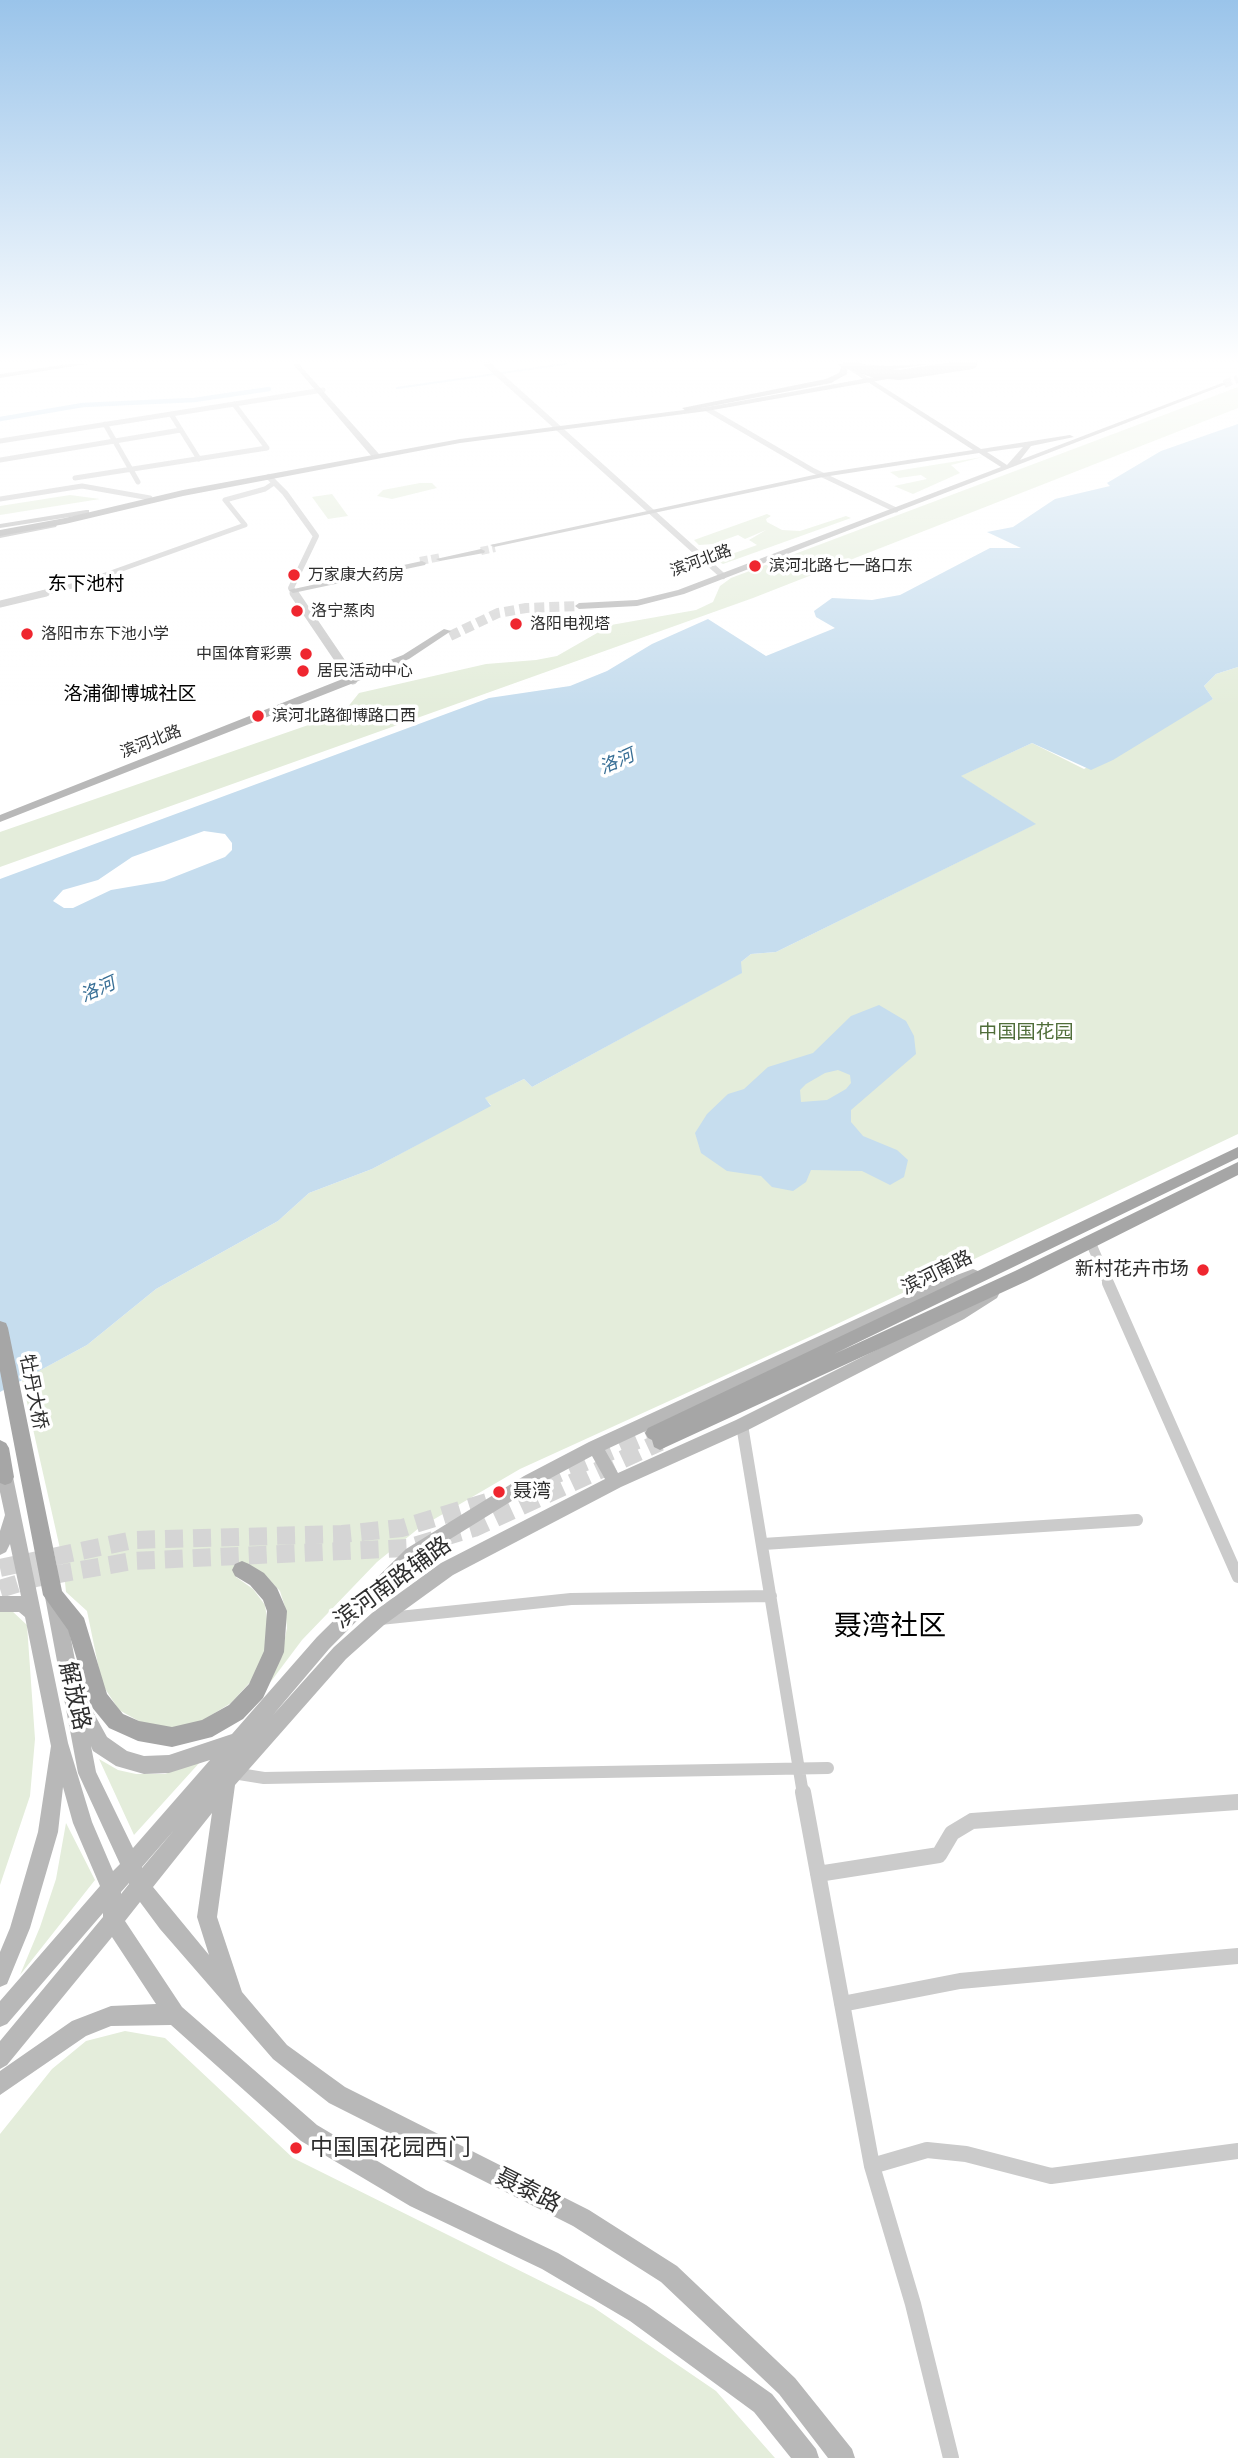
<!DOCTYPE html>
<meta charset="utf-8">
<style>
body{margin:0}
canvas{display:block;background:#fff}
</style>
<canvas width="1238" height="2458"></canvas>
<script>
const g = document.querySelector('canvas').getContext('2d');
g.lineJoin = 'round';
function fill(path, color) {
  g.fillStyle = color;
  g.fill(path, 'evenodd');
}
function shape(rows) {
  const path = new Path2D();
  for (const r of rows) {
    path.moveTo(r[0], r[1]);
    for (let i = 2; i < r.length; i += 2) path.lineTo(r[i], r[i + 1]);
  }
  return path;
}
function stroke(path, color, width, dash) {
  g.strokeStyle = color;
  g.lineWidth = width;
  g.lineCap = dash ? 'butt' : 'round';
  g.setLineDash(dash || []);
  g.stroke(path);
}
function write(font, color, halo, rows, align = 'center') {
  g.font = font + ' "Noto Sans","Noto Sans SC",sans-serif';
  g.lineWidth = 7;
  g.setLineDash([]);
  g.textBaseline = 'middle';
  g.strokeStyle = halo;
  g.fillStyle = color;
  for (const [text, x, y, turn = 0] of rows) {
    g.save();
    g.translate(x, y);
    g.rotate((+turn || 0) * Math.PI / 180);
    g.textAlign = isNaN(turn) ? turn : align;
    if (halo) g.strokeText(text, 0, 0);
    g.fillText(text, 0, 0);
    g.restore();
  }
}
fill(shape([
 [1238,387,1238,408,753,598,0,867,0,832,343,713,359,693,486,664,536,660,557,656,611,625,696,610,713,602,720,586,731,578],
 [983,457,951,465,960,473,913,494,894,486,927,479,921,475,899,478,890,472],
 [420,483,432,483,437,488,392,499,377,496,383,490],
 [332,494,348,516,328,519,312,497],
 [70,495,100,499,0,515,0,506],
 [767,514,771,516,766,519,767,522,782,530,800,531,846,516,851,518,723,564,715,560,757,545,749,540,766,530,745,539,738,535,713,544,699,545,694,540],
 [1238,667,1238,1134,816,1334,520,1469,419,1528,377,1562,302,1640,269,1684,281,1658,287,1628,285,1607,280,1591,263,1573,248,1564,236,1577,253,1589,265,1605,269,1633,264,1656,252,1680,231,1703,200,1722,170,1728,146,1725,119,1710,102,1684,87,1611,66,1592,63,1562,22,1380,87,1345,156,1289,278,1221,309,1193,372,1169,491,1105,484,1098,524,1079,532,1087,741,973,741,962,751,954,776,952,1035,824,960,776,1032,743,1084,769,1213,699,1204,686,1216,674],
 [0,1610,12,1611,27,1625,35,1739,30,1796,0,1885],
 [99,1759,118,1770,136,1774,165,1774,201,1761,134,1835],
 [66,1823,95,1880,20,1975,40,1927,56,1879],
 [125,2031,165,2038,293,2158,593,2307,716,2391,775,2458,0,2458,0,2134,52,2069,86,2041]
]), '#e4eddb');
fill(shape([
 [1238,424,1238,667,1216,674,1204,686,1213,699,1113,760,1091,770,1032,743,961,776,1036,824,776,952,751,954,741,962,742,973,532,1087,524,1079,485,1098,491,1106,372,1169,309,1193,278,1221,156,1289,87,1345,0,1392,0,879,489,698,570,686,607,671,652,644,708,619,766,656,835,628,816,617,814,611,832,598,872,600,900,595,990,548,1021,548,987,532,1013,527,1055,499,1110,486,1107,483,1161,451],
 [204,831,225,834,232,843,232,850,225,857,164,881,111,890,73,908,64,908,53,901,63,890,98,880,132,857],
 [879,1005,906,1021,914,1036,916,1054,851,1110,851,1122,863,1136,897,1150,908,1160,904,1177,890,1185,862,1171,811,1170,806,1182,793,1191,772,1187,761,1176,727,1171,701,1153,695,1133,707,1114,728,1094,744,1089,768,1067,813,1053,851,1016],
 [838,1070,850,1075,851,1083,846,1089,827,1100,801,1102,800,1090,806,1084,825,1073]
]), '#c6ddee');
stroke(shape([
 [501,373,566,364],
 [397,388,495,374]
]), '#c6ddee', 2);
stroke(shape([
 [0,419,83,405,194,400,269,389]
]), '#c6ddee', 4.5);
stroke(shape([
 [1224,384,1238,379],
 [481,551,495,548],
 [420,561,441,557]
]), '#d5d5d5', 8, [8, 3.5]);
stroke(shape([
 [450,636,498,613,526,608,579,606]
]), '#d5d5d5', 10, [10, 5]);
stroke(shape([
 [543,1480,654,1433],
 [0,1568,133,1540,342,1534,402,1528,490,1501],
 [0,1589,36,1578,132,1561,407,1548,474,1528,660,1442]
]), '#d5d5d5', 18, [18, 10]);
stroke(shape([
 [707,409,812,470,896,510],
 [171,414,199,459],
 [105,424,138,482],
 [0,441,323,390],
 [0,460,181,430],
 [75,478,267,448,234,404],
 [0,499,82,486,150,498],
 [39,594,80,584,245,525,225,500,265,489,274,483]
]), '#cbcbcb', 5);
stroke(shape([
 [0,604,46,593]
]), '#cbcbcb', 7);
stroke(shape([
 [1090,1241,1109,1285]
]), '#cbcbcb', 10);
stroke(shape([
 [1108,1283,1238,1577],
 [742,1425,803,1794],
 [763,1544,1137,1520],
 [380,1619,571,1599,771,1596],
 [233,1773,264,1778,828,1768]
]), '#cbcbcb', 12);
stroke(shape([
 [803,1792,872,2166,913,2304,951,2458],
 [818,1874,939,1855,952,1833,972,1821,1238,1802],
 [842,2004,960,1981,1238,1956],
 [872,2166,927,2150,966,2154,1051,2176,1238,2151]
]), '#cbcbcb', 16);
stroke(shape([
 [487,364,723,576],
 [269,477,285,493,316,536,291,588,295,594]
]), '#cbcbcb', 6);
stroke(shape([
 [294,593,353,680]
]), '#cbcbcb', 9);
fill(shape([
 [293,364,299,364,379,454,379,458,373,458,293,364],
 [840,364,847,364,981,449,1070,435,1074,437,1031,446,1020,460,1222,383,1227,384,684,594,637,606,579,609,575,606,579,603,637,600,678,590,1001,467,979,453,823,477,494,547,490,545,823,473,973,450,840,364],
 [1023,447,1007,465,987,452,1023,447],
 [86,510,89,510,89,514,0,528,0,524,86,510],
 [53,523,57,525,56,527,0,538,0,534,53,523],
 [481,549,485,551,484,553,440,561,436,559,481,549],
 [422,561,426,563,425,565,293,593,289,590,422,561],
 [444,629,451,631,409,659,356,682,0,822,0,815,403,655,444,629],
 [973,1269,978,1271,980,1275,978,1279,940,1293,605,1450,618,1473,736,1420,954,1311,987,1290,997,1290,999,1294,997,1298,964,1319,748,1430,621,1487,453,1575,384,1625,346,1659,235,1785,217,1917,242,1992,287,2045,345,2087,589,2210,677,2266,795,2378,852,2449,855,2458,828,2458,779,2394,661,2282,573,2226,329,2103,273,2059,160,1929,140,1902,125,1921,182,2007,317,2125,426,2190,558,2253,646,2305,772,2394,816,2449,819,2458,791,2458,754,2412,630,2321,542,2269,410,2206,301,2141,171,2025,111,2026,86,2036,0,2095,0,2071,72,2021,111,2006,156,2004,112,1937,7,2065,0,2069,0,2041,103,1917,103,1913,7,2024,0,2027,0,2001,100,1886,73,1823,63,1787,58,1832,30,1928,7,1984,0,1987,0,1952,10,1928,38,1832,51,1746,25,1617,19,1612,0,1612,0,1596,21,1596,10,1544,6,1552,0,1555,0,1531,5,1515,0,1492,0,1472,5,1470,11,1472,13,1477,68,1743,92,1822,113,1871,120,1864,78,1773,45,1597,48,1591,54,1589,60,1591,63,1597,82,1697,86,1699,107,1737,127,1751,144,1756,169,1755,232,1734,317,1637,406,1549,524,1476,589,1442,930,1285,973,1269],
 [592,1456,605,1479,441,1563,372,1613,334,1647,273,1715,329,1649,418,1559,536,1486,592,1456],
 [91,1746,93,1751,116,1766,144,1774,169,1773,210,1760,133,1848,96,1772,91,1746],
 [212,1813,197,1917,209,1955,153,1887,212,1813],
 [175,1829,142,1868,142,1867,175,1829],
 [129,1883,129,1884,121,1894,121,1892,129,1883]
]), '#b8b8b8');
fill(shape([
 [69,364,87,364,0,378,0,374,69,364],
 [896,373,899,377,707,411,460,443,183,496,65,524,0,536,0,530,65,518,183,490,460,439,707,407,896,373],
 [1238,1147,1238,1158,834,1354,1015,1271,1238,1162,1238,1175,1027,1281,666,1447,660,1450,654,1447,652,1440,648,1438,645,1433,648,1428,1238,1147],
 [0,1321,6,1323,8,1328,62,1591,84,1618,107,1694,123,1714,139,1721,172,1727,202,1720,229,1705,249,1684,264,1651,267,1611,263,1600,250,1585,235,1576,232,1570,235,1564,242,1561,249,1564,264,1573,277,1588,287,1611,284,1652,281,1659,263,1698,243,1719,212,1737,172,1747,138,1741,109,1728,91,1706,68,1630,43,1595,0,1371,0,1321],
 [0,1440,6,1443,9,1448,14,1477,11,1483,5,1485,0,1483,0,1440]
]), '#a6a6a6');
fill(shape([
 [838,364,848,365,847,374,831,383,686,411,682,408,826,379,839,373,841,367,838,364],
 [855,364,888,366,930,364,888,370,855,364]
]), '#9e9e9e');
stroke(shape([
 [848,364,875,373,900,375,972,364]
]), '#9e9e9e', 10);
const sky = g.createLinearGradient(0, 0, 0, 708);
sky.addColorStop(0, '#9ac4ea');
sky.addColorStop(0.51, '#fff');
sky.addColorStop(1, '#ffffff00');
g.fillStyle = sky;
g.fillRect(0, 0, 1238, 708);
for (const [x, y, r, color] of [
 [755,566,7,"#ef262f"],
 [294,575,7,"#ef262f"],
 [297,611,7,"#ef262f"],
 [516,624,7,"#ef262f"],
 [27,634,7,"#ef262f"],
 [306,654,7,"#ef262f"],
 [303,671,7,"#ef262f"],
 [258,716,7,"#ef262f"],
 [1203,1270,7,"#ef262f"],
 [499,1492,7,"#ef262f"],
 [296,2148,7,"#ef262f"]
]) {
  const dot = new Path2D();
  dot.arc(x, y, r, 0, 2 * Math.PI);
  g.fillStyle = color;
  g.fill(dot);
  stroke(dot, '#fff', 2.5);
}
write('16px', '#2e2e2e', '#fff', [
 ["滨河北路",701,561,-20],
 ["滨河北路",151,742,-21]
]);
write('16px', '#2e2e2e', '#fff', [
 ["滨河北路七一路口东",769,566],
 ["万家康大药房",308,575],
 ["洛宁蒸肉",311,611],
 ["洛阳电视塔",530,624],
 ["洛阳市东下池小学",41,634],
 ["中国体育彩票",292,654,"right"],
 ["居民活动中心",317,671],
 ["滨河北路御博路口西",272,716]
], 'left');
write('italic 18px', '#376e95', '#fff', [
 ["洛河",617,762,-24],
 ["洛河",98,990,-24]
]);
write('19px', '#000', '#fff', [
 ["东下池村",86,585],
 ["洛浦御博城社区",130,695]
]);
write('19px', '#4f6d39', '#fff', [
 ["中国国花园",1026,1033]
]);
write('19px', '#2e2e2e', '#fff', [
 ["新村花卉市场",1189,1270],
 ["聂湾",513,1492,"left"]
], 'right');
write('19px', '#2e2e2e', '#fff', [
 ["滨河南路",937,1273,-26],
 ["牡丹大桥",33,1392,79]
]);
write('23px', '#2e2e2e', '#fff', [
 ["滨河南路辅路",393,1583,-36],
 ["解放路",74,1696,77],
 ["聂泰路",528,2191,27]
]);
write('23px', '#2e2e2e', '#fff', [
 ["中国国花园西门",310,2148]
], 'left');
write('28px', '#000', '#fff', [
 ["聂湾社区",890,1627]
]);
</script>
